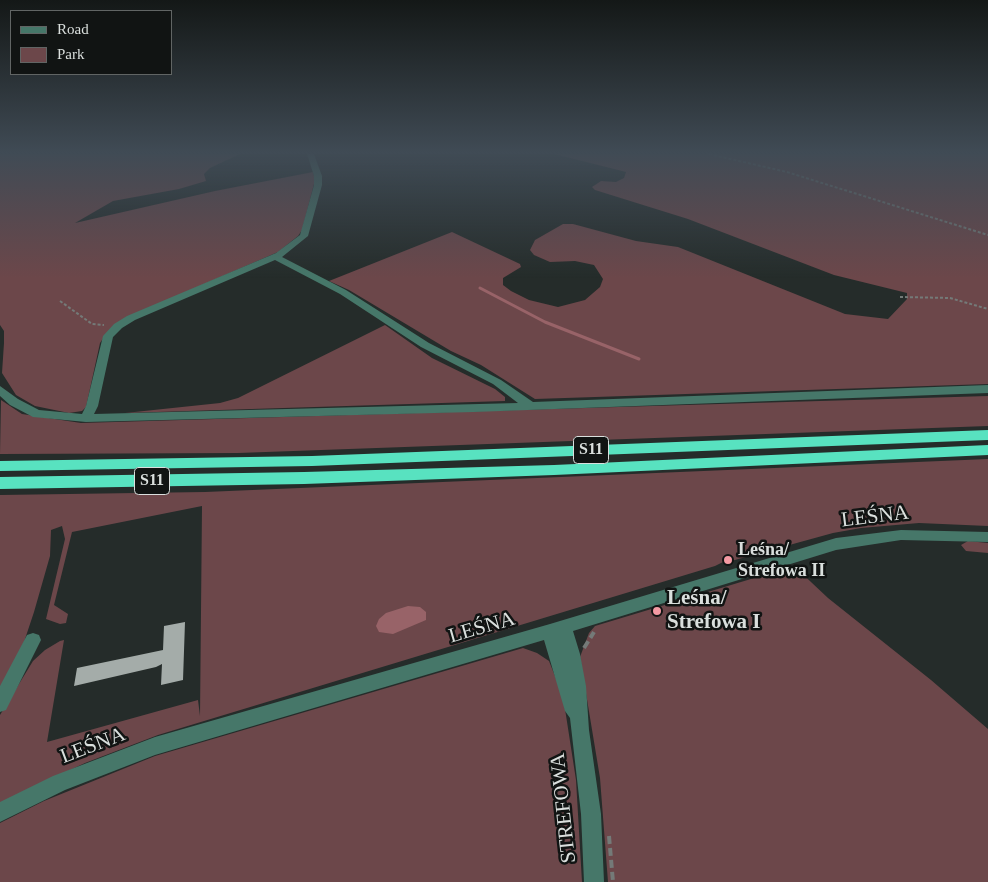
<!DOCTYPE html>
<meta charset="utf-8">
<style>
body{margin:0}
#map{position:relative;width:988px;height:882px;overflow:hidden;background:#252c2a;font-family:Georgia,serif}
canvas{display:block}
.legend{position:absolute;left:10px;top:10px;width:162px;height:65px;box-sizing:border-box;background:#111413;border:1px solid #616564;margin:0;padding:6px 9px;list-style:none;font-size:15px;color:#dadfdd}
.legend li{display:flex;align-items:center;gap:10px;height:25px}
.legend b{width:25px;border:1px solid #616564}
</style>
<div id="map">
<canvas width="988" height="882"></canvas>
<ul class="legend">
<li><b style="height:6px;background:#467769"></b>Road</li>
<li><b style="height:14px;background:#6c474a"></b>Park</li>
</ul>
</div>
<script>
const g = document.querySelector('canvas').getContext('2d');
g.lineJoin = 'round';
function fill(path, color) {
  g.fillStyle = color;
  g.fill(path, 'evenodd');
}
function shape(rows) {
  const path = new Path2D();
  for (const r of rows) {
    path.moveTo(r[0], r[1]);
    for (let i = 2; i < r.length; i += 2) path.lineTo(r[i], r[i + 1]);
  }
  return path;
}
function stroke(path, color, width, dash) {
  g.strokeStyle = color;
  g.lineWidth = width;
  g.lineCap = dash ? 'butt' : 'round';
  g.setLineDash(dash || []);
  g.stroke(path);
}
function write(font, color, halo, rows, align = 'center') {
  g.font = font + ' Georgia,serif';
  g.lineWidth = 5;
  g.setLineDash([]);
  g.textBaseline = 'middle';
  g.strokeStyle = halo;
  g.fillStyle = color;
  for (const [text, x, y, turn = 0] of rows) {
    g.save();
    g.translate(x, y);
    g.rotate((+turn || 0) * Math.PI / 180);
    g.textAlign = isNaN(turn) ? turn : align;
    if (halo) g.strokeText(text, 0, 0);
    g.fillText(text, 0, 0);
    g.restore();
  }
}
fill(shape([
 [0,154,240,154,210,168,204,174,206,181,179,189,113,201,75,223,215,191,313,172,315,180,302,230,298,236,278,252,131,316,106,334,100,343,86,407,82,411,69,413,35,406,16,395,2,373,4,343,4,331,0,325],
 [554,154,988,154,988,384,535,399,481,365,451,351,349,290,329,281,452,232,520,264,521,267,503,278,503,285,511,291,529,300,558,307,585,300,600,287,603,279,594,265,575,261,550,262,534,255,530,250,535,240,563,224,573,224,636,241,678,247,845,314,888,319,907,299,907,293,834,275,688,219,595,190,592,187,601,181,616,182,624,178,626,172],
 [385,325,432,358,495,389,505,397,505,401,125,413,220,403,238,398],
 [988,396,988,426,238,453,0,454,1,400,22,414,81,423],
 [988,459,988,526,919,523,861,528,833,533,724,563,723,562,715,566,158,735,85,763,0,803,0,715,33,661,45,650,60,641,64,640,47,742,198,700,200,716,202,506,72,532,54,605,68,614,66,623,60,624,46,619,65,539,62,526,51,530,50,556,34,612,24,642,0,691,0,495,205,492],
 [968,541,988,543,988,553,966,551,961,545],
 [794,566,828,598,931,680,988,729,988,882,608,882,600,778,580,657,589,633,595,626],
 [523,648,537,653,549,661,563,696,576,780,582,882,0,882,0,823,44,801,155,756]
]), '#6c474a');
fill(shape([
 [408,606,420,607,426,612,426,620,393,634,379,632,376,626,379,619,386,613]
]), '#986368');
stroke(shape([
 [480,288,545,322,639,359]
]), '#986368', 3);
fill(shape([
 [185,622,183,680,161,685,162,664,156,667,74,686,77,668,163,650,164,626]
]), '#a4aca9');
stroke(shape([
 [709,154,787,172,988,235],
 [900,297,950,298,988,309],
 [60,301,92,324,104,325]
]), '#747a78', 2, [3, 2]);
stroke(shape([
 [584,648,594,632],
 [609,836,613,882]
]), '#747a78', 4, [8, 4]);
fill(shape([
 [307,154,314,154,322,176,322,185,308,236,282,257,346,290,429,343,501,380,533,402,988,385,988,393,474,412,86,422,33,417,10,405,0,396,0,386,18,399,39,410,82,414,86,406,103,336,114,324,127,316,276,253,300,235,314,185,314,176,307,154],
 [275,260,340,294,421,347,493,384,518,403,94,414,98,406,113,337,122,328,135,320,275,260],
 [901,530,988,532,988,542,901,540,836,550,573,631,580,654,586,686,589,730,601,814,604,882,584,882,581,814,570,718,565,711,544,640,155,755,65,790,0,822,0,802,53,776,155,737,550,624,836,538,901,530],
 [33,633,39,635,41,640,6,710,0,712,0,686,27,635,33,633]
]), '#467769');
fill(shape([
 [988,430,988,440,312,466,0,471,0,461,312,456,988,430],
 [988,445,988,455,554,475,304,484,0,489,0,477,304,472,554,465,988,445]
]), '#58e2c0');
const sky = g.createLinearGradient(0, 0, 0, 278);
sky.addColorStop(0, '#141817');
sky.addColorStop(0.55, '#404b55');
sky.addColorStop(1, '#404b5500');
g.fillStyle = sky;
g.fillRect(0, 0, 988, 278);
for (const [x, y, r, color] of [
 [728,560,5,"#f49aa3"],
 [657,611,5,"#f49aa3"]
]) {
  const dot = new Path2D();
  dot.arc(x, y, r, 0, 2 * Math.PI);
  g.fillStyle = color;
  g.fill(dot);
  stroke(dot, '#111413', 2);
}
for (const [x, y, w] of [
 [591,450,35],
 [152,481,35]
]) {
  const box = new Path2D();
  box.roundRect(x - w / 2, y - 13.5, w, 27, 4);
  g.fillStyle = '#111413';
  g.fill(box);
  stroke(box, '#dadfdd', 1);
}
write('bold 16px', '#dadfdd', null, [
 ["S11",591,450],
 ["S11",152,481]
]);
write('bold 18px', '#dadfdd', '#111413', [
 ["Leśna/",738,550],
 ["Strefowa II",738,571]
], 'left');
write('21px', '#dadfdd', '#111413', [
 ["LEŚNA",875,517,-7],
 ["LEŚNA",482,628,-16],
 ["LEŚNA",93,746,-21],
 ["STREFOWA",564,808,-96]
]);
write('bold 21px', '#dadfdd', '#111413', [
 ["Leśna/",667,599],
 ["Strefowa I",667,623]
], 'left');
</script>
